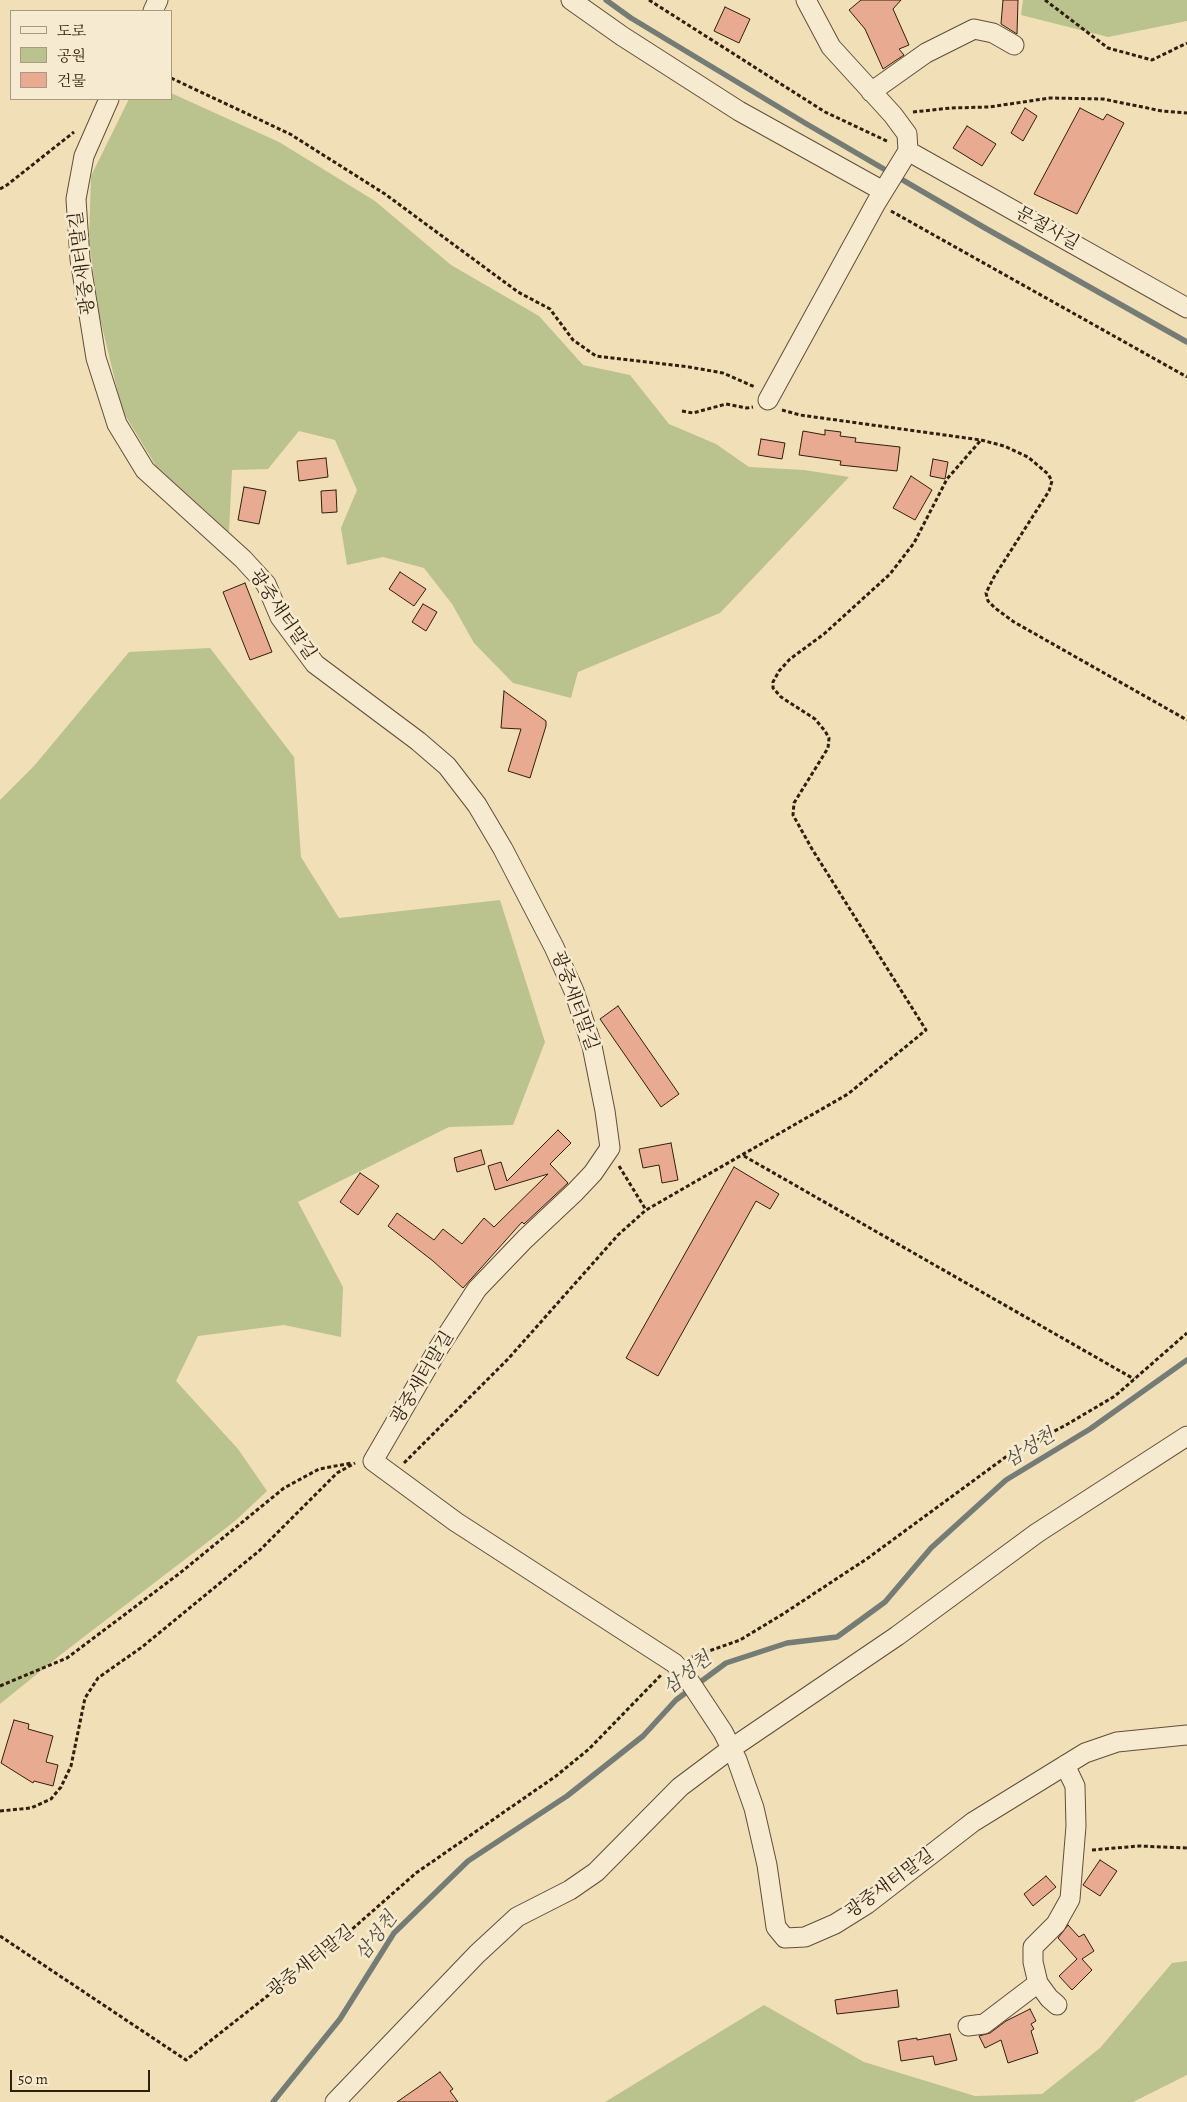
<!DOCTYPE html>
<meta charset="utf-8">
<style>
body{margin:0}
#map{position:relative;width:1187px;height:2102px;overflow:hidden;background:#f1e0b7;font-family:Alegreya,"Noto Serif KR",serif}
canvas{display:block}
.legend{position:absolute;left:10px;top:10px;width:162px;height:90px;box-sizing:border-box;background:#f6ebd0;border:1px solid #a89982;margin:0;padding:6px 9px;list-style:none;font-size:15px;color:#321e0d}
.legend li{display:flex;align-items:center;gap:10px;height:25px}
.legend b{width:25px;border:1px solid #a89982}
.scale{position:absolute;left:10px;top:2070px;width:140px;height:22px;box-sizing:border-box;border:2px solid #321e0d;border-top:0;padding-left:6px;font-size:15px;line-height:18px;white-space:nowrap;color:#321e0d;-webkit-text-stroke:4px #f6ebd0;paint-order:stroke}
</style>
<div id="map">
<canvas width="1187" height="2102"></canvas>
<ul class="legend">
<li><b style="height:6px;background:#f6ebd0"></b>도로</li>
<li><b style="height:14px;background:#bac28e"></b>공원</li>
<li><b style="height:14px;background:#e8aa90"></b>건물</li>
</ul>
<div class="scale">50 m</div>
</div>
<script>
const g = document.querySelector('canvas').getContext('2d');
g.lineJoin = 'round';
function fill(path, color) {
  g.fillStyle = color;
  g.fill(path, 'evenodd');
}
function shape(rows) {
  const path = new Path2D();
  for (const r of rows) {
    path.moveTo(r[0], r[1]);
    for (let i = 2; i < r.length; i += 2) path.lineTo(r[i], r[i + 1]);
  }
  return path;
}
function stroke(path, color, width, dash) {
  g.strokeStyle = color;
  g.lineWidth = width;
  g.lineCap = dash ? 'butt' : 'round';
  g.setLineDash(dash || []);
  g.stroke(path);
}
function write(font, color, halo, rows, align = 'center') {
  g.font = font + ' Alegreya,"Noto Serif KR",serif';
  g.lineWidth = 5;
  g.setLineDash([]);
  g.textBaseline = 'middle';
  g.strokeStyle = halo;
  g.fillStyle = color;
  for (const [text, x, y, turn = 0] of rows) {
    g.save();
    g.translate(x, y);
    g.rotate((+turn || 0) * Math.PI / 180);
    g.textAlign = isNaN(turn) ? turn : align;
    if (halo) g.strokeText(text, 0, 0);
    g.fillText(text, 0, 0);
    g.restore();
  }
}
fill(shape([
 [1023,0,1187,0,1187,21,1108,37,1021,15],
 [171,93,279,142,375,201,451,265,539,316,583,365,630,375,669,424,716,444,749,467,804,470,849,477,720,613,578,672,571,698,513,683,474,643,452,604,424,568,383,557,347,565,341,528,357,490,335,440,299,431,268,469,232,470,229,532,156,466,122,410,99,314,89,241,91,176,129,99,171,99],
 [210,648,294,757,301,857,339,918,500,900,545,1042,513,1125,449,1127,298,1202,343,1287,341,1337,284,1325,198,1336,176,1381,238,1449,267,1491,235,1521,59,1656,0,1704,0,800,34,766,129,652],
 [1187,1961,1187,2075,1133,2102,605,2102,764,2005,864,2062,975,2096,1042,2094,1100,2048,1172,1963]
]), '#bac28e');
stroke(shape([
 [606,0,631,18,805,123,985,228,1187,342],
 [273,2102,340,2019,394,1933,468,1861,567,1796,643,1736,676,1700,726,1663,787,1643,837,1637,885,1602,931,1548,1006,1480,1090,1429,1187,1360]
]), '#757c75', 5.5);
const building = shape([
 [861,0,901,0,893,9,909,45,899,49,904,55,883,69,865,29,849,10,861,0],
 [1003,0,1018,0,1017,34,1001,24,1003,0],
 [725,7,750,19,739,43,714,31,725,7],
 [1025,108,1037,116,1023,141,1011,133,1025,108],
 [1080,108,1103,120,1107,114,1124,123,1077,214,1034,194,1080,108],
 [967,126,996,144,982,166,953,148,967,126],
 [825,430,841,432,840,436,856,438,855,442,900,447,897,471,840,465,841,461,799,455,803,431,825,435,825,430],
 [761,439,785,443,782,459,758,455,761,439],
 [326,458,328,477,299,481,297,461,326,458],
 [933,459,948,462,945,479,930,476,933,459],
 [911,476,932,490,915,520,893,508,911,476],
 [244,487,266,491,259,524,238,520,244,487],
 [336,490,337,512,322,513,321,491,336,490],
 [400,572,426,589,414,606,389,589,400,572],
 [245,583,272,652,250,660,223,592,245,583],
 [423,604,437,612,426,631,412,622,423,604],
 [504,691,546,721,546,726,530,778,508,771,521,729,501,728,504,691],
 [618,1006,679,1094,661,1107,600,1019,618,1006],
 [558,1130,571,1143,550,1164,568,1183,524,1224,522,1222,463,1288,433,1261,388,1226,397,1213,434,1240,443,1229,462,1244,484,1218,494,1227,548,1174,495,1190,488,1166,501,1162,507,1181,558,1130],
 [671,1143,678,1180,662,1183,659,1165,643,1168,639,1149,671,1143],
 [481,1150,485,1164,457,1172,454,1158,481,1150],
 [734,1167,779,1194,770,1209,756,1201,658,1376,626,1358,734,1167],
 [360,1173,379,1186,358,1215,340,1202,360,1173],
 [14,1720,29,1724,28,1729,53,1736,46,1762,58,1765,53,1786,34,1781,33,1783,1,1763,14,1720],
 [1100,1860,1117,1871,1100,1896,1083,1885,1100,1860],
 [1046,1876,1056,1887,1033,1906,1024,1894,1046,1876],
 [1068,1925,1079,1937,1084,1934,1094,1951,1082,1959,1092,1970,1072,1990,1059,1976,1077,1959,1058,1938,1068,1925],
 [897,1990,899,2007,837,2014,835,2000,897,1990],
 [1030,2009,1036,2021,1031,2024,1034,2029,1031,2031,1038,2053,1008,2063,1001,2040,985,2048,979,2036,990,2033,1006,2021,1030,2009],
 [950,2034,957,2060,935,2065,933,2056,901,2061,898,2041,917,2038,917,2040,950,2034],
 [440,2072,453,2089,450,2091,458,2102,397,2102,440,2072]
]);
fill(building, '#e8aa90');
stroke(building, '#321e0d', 1);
const minor = shape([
 [571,0,622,36,739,111,883,191],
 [153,11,158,0],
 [871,92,926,53,974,29,993,33,1014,45],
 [109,99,84,156,76,199,80,259,96,358,117,424,145,470,243,559,266,584,280,617,315,664,418,741,447,766,477,805,503,849,554,947,574,991,592,1046,605,1111,610,1148,593,1173,575,1192,525,1239,477,1289,438,1349,373,1461,456,1522,674,1663,686,1676,723,1732,737,1760,754,1808,767,1865,776,1927,785,1938,805,1937,835,1924,867,1904,973,1822,1085,1753,1117,1742,1187,1735],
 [908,151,1187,308],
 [768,400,876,203,908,151,907,134,893,115,831,47,806,0],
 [1057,2005,1049,1998,1038,1983,1033,1962,1033,1947,1056,1924,1070,1899,1076,1826,1075,1786,1065,1765],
 [968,2026,984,2024,1038,1983],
 [335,2102,477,1954,517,1917,570,1890,596,1872,680,1787,732,1748,897,1636,1037,1533,1187,1436]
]);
stroke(minor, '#624e38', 21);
stroke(shape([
 [649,0,825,112,889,142],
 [1045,0,1108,48,1152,60,1187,43],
 [171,78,290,134,385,194,518,292,550,309,573,340,596,356,689,367,723,373,755,387],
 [913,112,951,108,989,107,1050,98,1103,99,1162,111,1187,113],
 [0,189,7,185,74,132],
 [891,211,1187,377],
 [782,410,800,415,981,440,1004,446,1028,457,1048,474,1052,481,1049,491,994,577,986,593,988,601,995,608,1014,622,1187,720],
 [682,411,693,413,726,404,747,408,753,407],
 [744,1156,1134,1379],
 [619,1166,646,1210],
 [404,1463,508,1359,618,1235,646,1210,848,1094,926,1030,812,849,793,815,794,803,828,748,829,738,825,731,815,719,781,697,773,688,773,682,779,671,790,659,824,634,890,574,914,543,947,479,981,440],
 [692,1657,740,1640,783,1614,868,1558,1007,1456,1066,1425,1115,1396,1187,1333],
 [0,1686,67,1658,180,1573,284,1488,319,1469,352,1463],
 [0,1811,31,1808,51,1799,61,1787,71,1766,85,1698,98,1678,142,1647,259,1551,337,1473,355,1463],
 [1092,1850,1139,1846,1187,1848],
 [0,1936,186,2060,350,1931,416,1873,556,1776,589,1749,661,1675]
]), '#321e0d', 3, [4, 2.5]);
stroke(minor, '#f6ebd0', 19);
write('18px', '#321e0d', '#f6ebd0', [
 ["문절사길",1047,229,29],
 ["광중새터말길",83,263,-97],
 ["광중새터말길",282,615,56],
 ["광중새터말길",574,1001,70],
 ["광중새터말길",423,1378,-59],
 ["광중새터말길",890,1884,-36],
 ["광중새터말길",311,1962,-38]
]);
write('italic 19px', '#534d41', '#f6ebd0', [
 ["삼성천",1030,1449,-32],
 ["삼성천",688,1674,-38],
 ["삼성천",377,1937,-53]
]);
</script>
